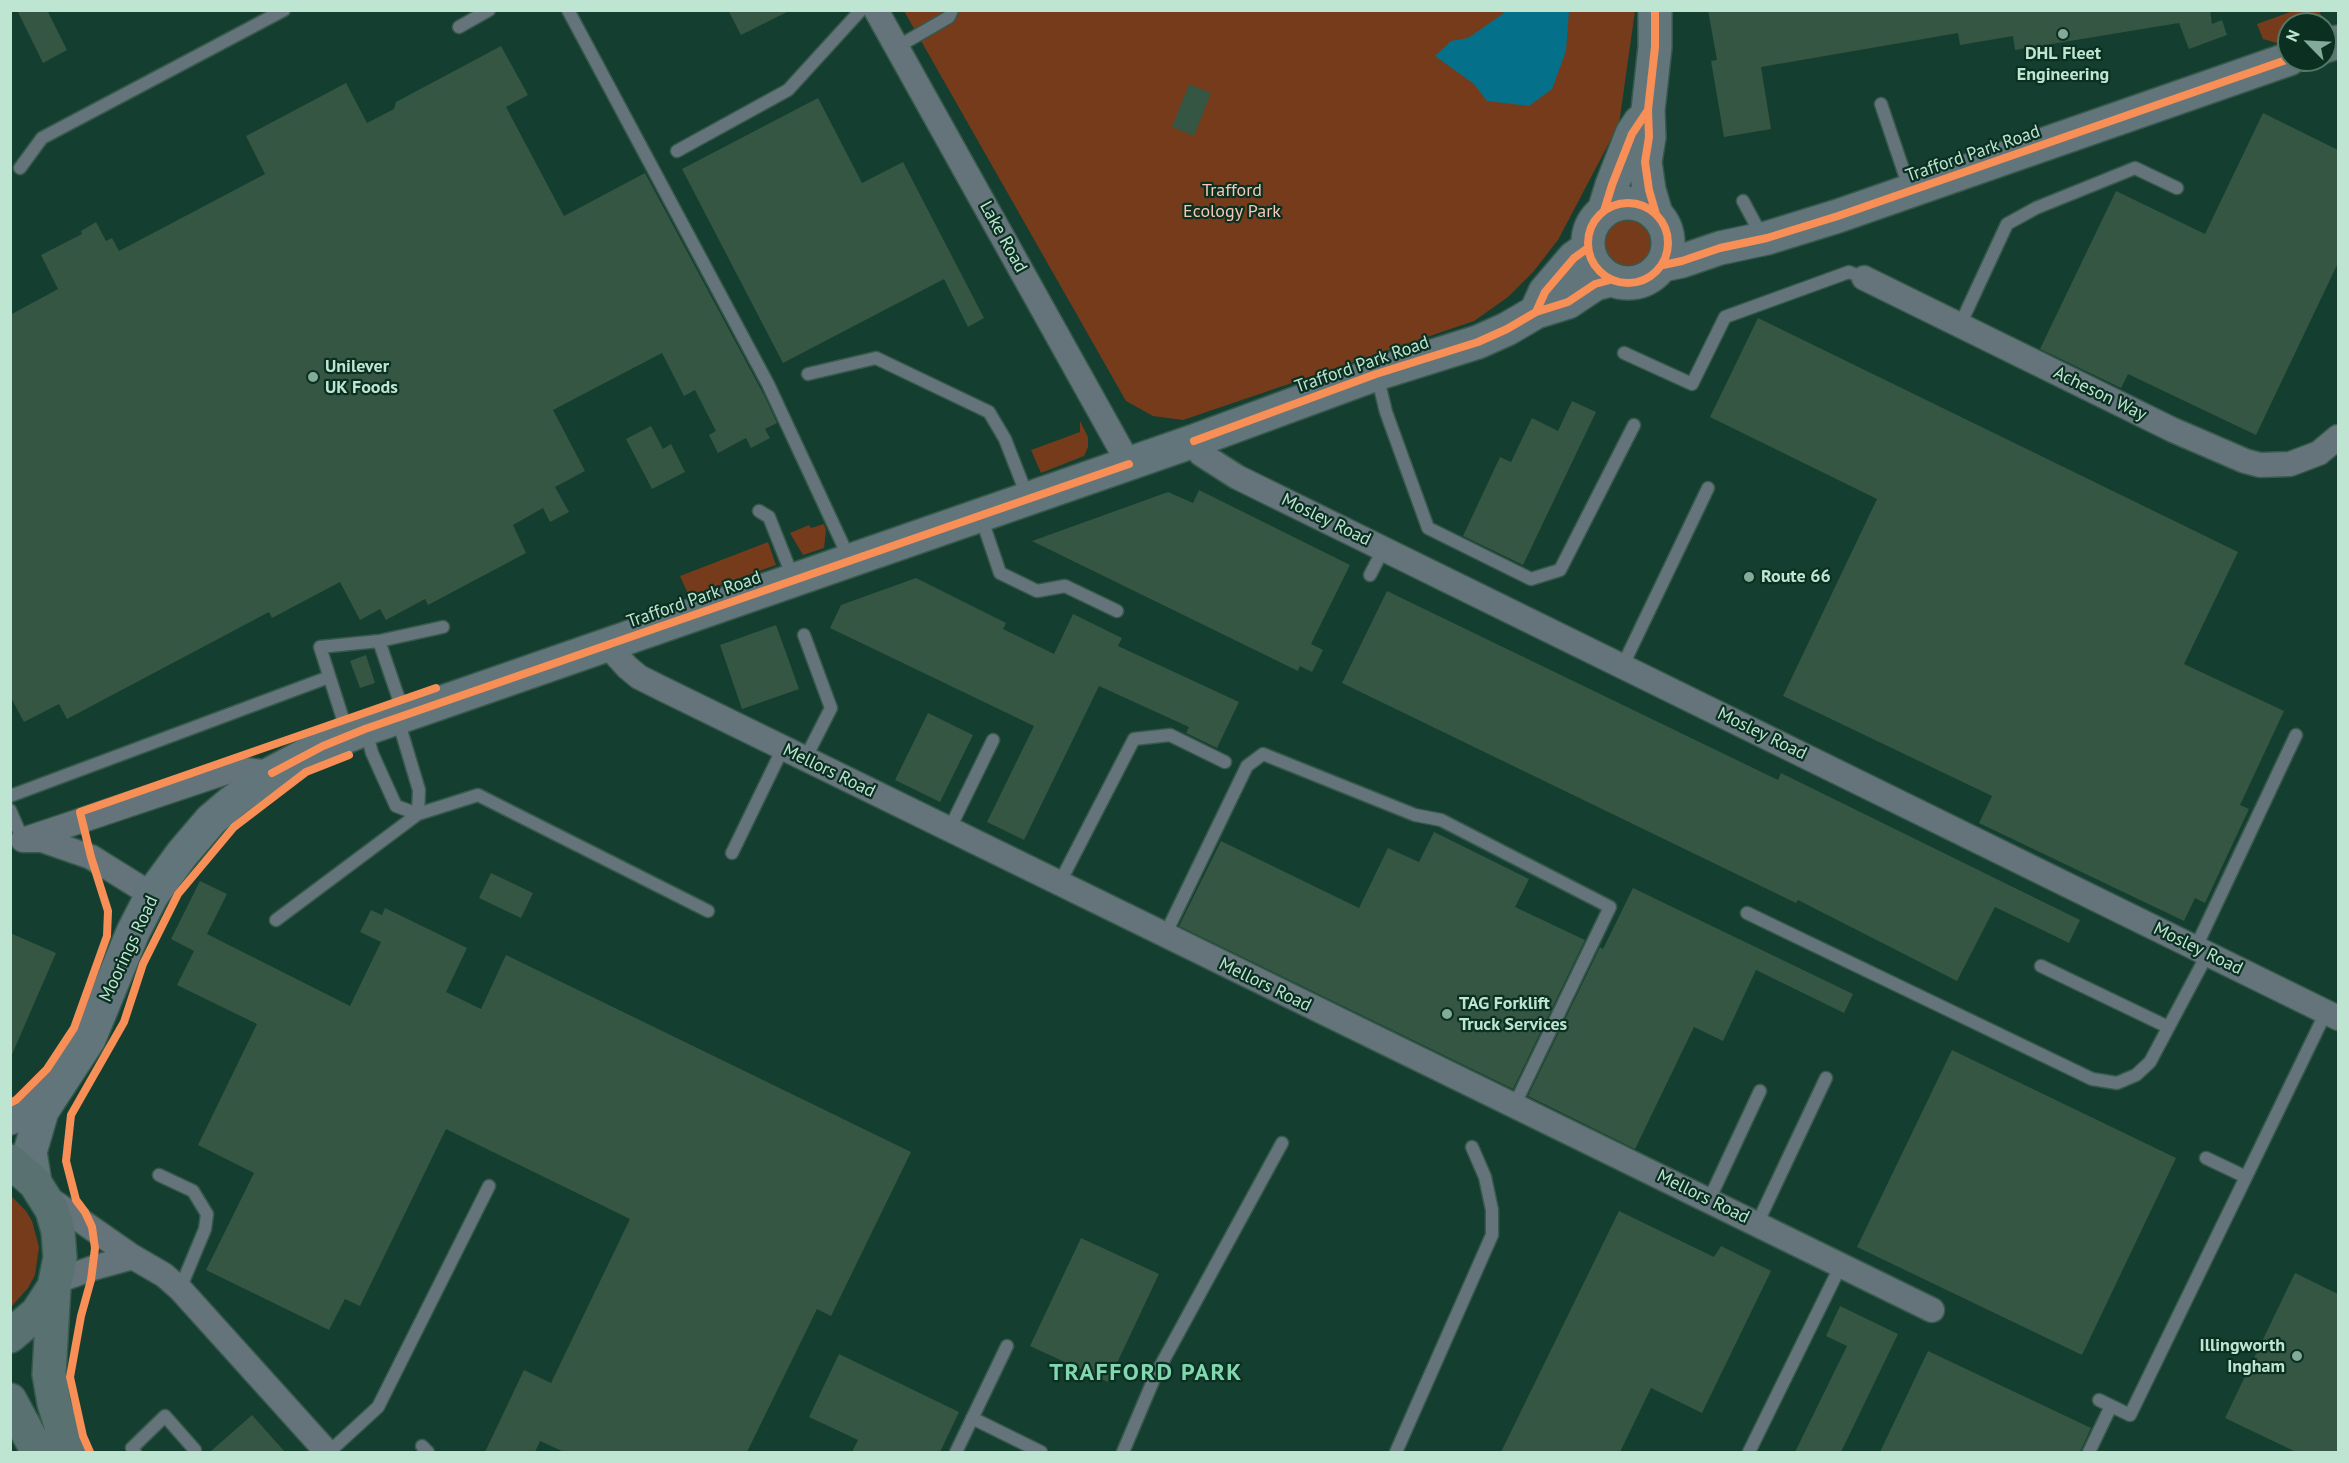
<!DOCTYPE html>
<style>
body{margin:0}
#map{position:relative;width:2349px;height:1463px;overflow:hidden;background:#143e30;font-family:"PT Sans",sans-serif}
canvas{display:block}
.frame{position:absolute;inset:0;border:12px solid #bde5d1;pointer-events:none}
.north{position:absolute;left:2277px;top:12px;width:60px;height:60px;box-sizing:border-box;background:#0b3022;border:2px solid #527868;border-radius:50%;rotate:294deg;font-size:16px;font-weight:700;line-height:24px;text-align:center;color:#bde5d1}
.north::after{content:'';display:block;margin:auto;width:21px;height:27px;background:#82ab99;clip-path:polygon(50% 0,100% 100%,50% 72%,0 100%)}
</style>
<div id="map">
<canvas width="2349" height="1463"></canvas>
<div class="frame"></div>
<div class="north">N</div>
</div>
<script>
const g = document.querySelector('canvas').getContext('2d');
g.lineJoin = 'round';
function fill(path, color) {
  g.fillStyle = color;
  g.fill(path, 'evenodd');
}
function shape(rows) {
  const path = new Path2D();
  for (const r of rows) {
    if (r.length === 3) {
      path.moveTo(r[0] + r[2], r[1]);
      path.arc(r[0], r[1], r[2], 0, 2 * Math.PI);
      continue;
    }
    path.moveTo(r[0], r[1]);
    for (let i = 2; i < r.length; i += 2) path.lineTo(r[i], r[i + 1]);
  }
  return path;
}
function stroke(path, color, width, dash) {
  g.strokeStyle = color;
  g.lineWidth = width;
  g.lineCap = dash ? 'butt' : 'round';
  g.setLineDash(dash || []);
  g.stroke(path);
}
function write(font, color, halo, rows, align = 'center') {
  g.font = font + ' "PT Sans",sans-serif';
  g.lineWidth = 4.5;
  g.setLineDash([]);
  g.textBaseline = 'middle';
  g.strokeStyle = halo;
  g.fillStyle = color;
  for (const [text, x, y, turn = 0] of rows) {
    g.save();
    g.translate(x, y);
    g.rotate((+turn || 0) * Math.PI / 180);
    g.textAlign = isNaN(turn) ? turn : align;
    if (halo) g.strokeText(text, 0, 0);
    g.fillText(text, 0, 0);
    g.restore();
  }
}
fill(shape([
 [2319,10,2324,24,2289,24,2289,39,2277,43,2263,39,2257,24,2293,11],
 [904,11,1635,11,1619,124,1558,240,1533,272,1508,297,1474,321,1183,420,1153,416,1126,401],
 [1629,243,24],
 [1080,421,1088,437,1088,447,1084,456,1041,473,1031,450,1080,432],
 [824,524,826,530,824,548,803,555,790,533,809,525,811,528],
 [768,542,776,565,689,596,680,576],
 [10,1195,26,1211,32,1221,39,1247,35,1275,28,1288,11,1307]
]), '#763b1a');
fill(shape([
 [1503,11,1569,11,1566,51,1552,89,1529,106,1487,101,1474,84,1435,56,1451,41,1468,38,1504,13]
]), '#047089');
fill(shape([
 [17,10,47,10,67,50,43,63],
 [728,10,791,10,741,35],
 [1708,10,2210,10,2212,24,2222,20,2227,35,2189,49,2179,23,2015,50,2013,36,1960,45,1958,33,1761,67,1771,129,1724,137,1711,61,1717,60],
 [501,46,528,95,506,107,564,216,645,173,765,397,777,423,765,429,770,438,751,448,746,438,718,453,709,435,716,431,695,390,684,396,662,353,553,410,585,471,555,487,569,512,550,522,543,508,513,525,526,553,428,605,425,599,386,620,380,609,360,620,340,582,272,618,269,612,67,719,59,704,24,722,10,696,10,315,58,289,41,255,82,234,81,231,96,222,106,241,112,238,119,251,265,174,246,136,346,83,367,123,394,109,396,102],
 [1189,84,1211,93,1194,136,1172,127],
 [818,98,862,183,903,162,984,318,968,327,944,279,783,363,682,169],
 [2263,113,2338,150,2338,263,2256,435,2128,374,2121,388,2040,349,2116,191,2205,234],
 [1758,318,2238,552,2184,664,2284,711,2240,805,2249,809,2205,903,2195,898,2184,921,1979,823,1992,796,1783,696,1877,499,1710,417],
 [1572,401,1596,412,1523,565,1463,536,1500,457,1511,462,1532,418,1558,431],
 [651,426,663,449,671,444,685,472,652,489,626,439],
 [1199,490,1350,565,1311,644,1323,650,1312,672,1300,666,1298,671,1032,541,1168,492,1193,503],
 [916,578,1006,623,1003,629,1054,654,1073,614,1122,638,1118,646,1239,702,1217,748,1186,733,1189,727,1099,686,1024,840,987,822,1034,726,830,628,841,605],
 [1387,591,1778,780,1781,773,2080,920,2069,943,1995,907,1957,981,1798,900,1796,903,1342,683],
 [776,625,799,689,742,709,720,645],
 [366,655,375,683,360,688,350,661],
 [928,713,973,735,940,802,895,780],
 [1434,832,1529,879,1515,907,1585,940,1513,1089,1179,926,1221,841,1359,908,1388,848,1419,862],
 [491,873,533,893,521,918,479,898],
 [200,881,227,894,207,934,350,1006,381,942,360,932,371,910,382,915,385,908,467,948,446,992,481,1009,506,955,911,1152,831,1316,817,1309,747,1452,564,1452,540,1441,535,1452,485,1452,524,1370,551,1383,630,1219,446,1129,360,1306,345,1299,329,1330,206,1270,254,1173,198,1145,257,1024,177,985,194,951,171,939],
 [1633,888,1853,994,1844,1013,1756,970,1723,1041,1694,1027,1635,1149,1528,1096,1600,947,1603,949],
 [10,933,56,953,10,1059],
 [1952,1050,2176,1158,2082,1355,1857,1247],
 [1619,1211,1714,1257,1721,1246,1771,1271,1702,1413,1651,1388,1620,1452,1501,1452],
 [1081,1238,1159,1274,1108,1382,1030,1346],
 [2295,1273,2338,1294,2338,1452,2296,1452,2225,1418],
 [1840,1306,1898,1334,1841,1452,1795,1452,1847,1346,1826,1336],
 [1928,1351,2091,1428,2080,1452,1880,1452],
 [839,1354,959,1412,940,1452,852,1452,858,1440,809,1417],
 [252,1415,285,1452,210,1452]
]), '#355642');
const lane = shape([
 [568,10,768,384,850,560],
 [459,27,489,10],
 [897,47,949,17,952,10],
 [1881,104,1910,190],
 [677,151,788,90,861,10],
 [20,168,42,138,284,10],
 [1743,201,1757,227,1765,235],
 [1960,325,2007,224,2036,208,2135,168,2177,188],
 [1624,353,1692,384,1725,317,1849,272,1864,278],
 [808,374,876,358,989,412,1005,439,1028,498],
 [1377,375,1386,412,1428,528,1531,579,1560,570,1634,425],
 [759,511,769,517,794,580],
 [981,517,1000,573,1037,591,1065,586,1117,611],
 [1370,575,1384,548],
 [804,635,831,708,805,759],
 [379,641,443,627],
 [1623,665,1708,488],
 [398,720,419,790,418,814],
 [366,731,372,753,396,806,418,814],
 [348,735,320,647,379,641,404,714],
 [10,796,329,677],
 [10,810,23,840],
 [949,830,993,740],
 [732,853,783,748],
 [1059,884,1134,739,1170,735,1225,762],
 [1747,913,2092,1079,2117,1083,2136,1075,2150,1062,2208,953],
 [276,920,418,814,478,795,708,911],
 [1165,935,1247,766,1263,754,1415,815,1441,820,1610,907,1514,1106],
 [2196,947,2296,735],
 [2041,966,2168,1027],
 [2206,1158,2246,1177,2326,1012],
 [159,1175,193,1191,207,1214,205,1229,180,1289],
 [1709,1200,1760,1091],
 [1757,1224,1826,1078],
 [2099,1400,2130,1415,2246,1177],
 [972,1418,1041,1452],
 [422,1446,428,1452],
 [135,1452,132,1448,165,1416,195,1450],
 [329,1452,378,1407,489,1186],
 [956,1452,1007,1346],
 [1123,1452,1156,1374,1282,1143],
 [1396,1452,1492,1235,1492,1210,1485,1177,1472,1147],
 [1749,1452,1841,1265],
 [2089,1452,2111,1406]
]);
const street = shape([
 [876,10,1129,464],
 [1864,278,2173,430,2245,461,2260,465,2290,464,2319,453,2338,437],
 [1194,441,1201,454,1237,477,2338,1018],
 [614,643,617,656,627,667,639,677,663,689,1932,1310],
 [23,840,235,769,272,773],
 [27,840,42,840,91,857,152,895],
 [44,1195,133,1257,164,1275,180,1289,327,1452],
 [57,1281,93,1268,133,1257]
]);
const secondary = shape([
 [1655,10,1655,47,1648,110,1649,137,1645,162,1649,190,1656,214],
 [2325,46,2338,42],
 [1628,243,40],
 [1604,211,1612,185,1632,134,1640,122],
 [1663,265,1682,261,1720,248,1767,238,1838,216,2289,59],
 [1536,312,1545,292,1574,258,1588,248],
 [10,1118,32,1107,52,1091],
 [35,1183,30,1152,42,1111,89,1039,133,932,152,895,182,854,211,820,231,803,272,773,323,746,365,729,1194,441,1376,374,1478,342,1507,329,1536,312,1568,302,1595,284,1610,280]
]);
const primary = shape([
 [10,1161,35,1183,52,1210,58,1231,60,1258,54,1287,37,1313,10,1336],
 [54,1287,49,1374,54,1403,69,1452],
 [10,1400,38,1452]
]);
stroke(lane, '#36594b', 15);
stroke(street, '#36594b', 27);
stroke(secondary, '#36594b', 36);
stroke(primary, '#36594b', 36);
stroke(lane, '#64747a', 12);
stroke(street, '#64747a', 24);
stroke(secondary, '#61757b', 33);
stroke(primary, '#5a7171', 33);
stroke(shape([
 [1655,10,1655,47,1648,110,1649,137,1645,162,1649,190,1656,214],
 [1628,243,40],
 [1604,211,1612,185,1632,134,1648,110],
 [1663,265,1682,261,1720,248,1767,238,1838,216,2289,59],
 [1536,312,1545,292,1574,258,1588,248],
 [1194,441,1376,374,1478,342,1507,329,1536,312,1568,302,1595,284,1610,280],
 [272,773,323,746,365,729,1129,464],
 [10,1103,16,1100,47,1069,74,1028,107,936,108,911,91,857,80,812,436,688],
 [90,1452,83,1436,70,1377,81,1316,91,1280,95,1248,92,1227,85,1212,76,1200,66,1161,71,1115,124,1022,143,964,178,894,234,827,306,772,349,755]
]), '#f78f57', 8);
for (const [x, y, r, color] of [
 [2063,34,6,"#82ab99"],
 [313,377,6,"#82ab99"],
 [1749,577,6,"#82ab99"],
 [1447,1014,6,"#82ab99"],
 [2297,1356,6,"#82ab99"]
]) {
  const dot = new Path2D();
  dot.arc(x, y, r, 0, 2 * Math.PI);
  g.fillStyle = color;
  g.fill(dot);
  stroke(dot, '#0b3022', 2);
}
write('bold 18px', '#bde5d1', '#0b3022', [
 ["DHL Fleet",2063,54,"center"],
 ["Engineering",2063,75,"center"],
 ["Unilever",325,367],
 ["UK Foods",325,388],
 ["Route 66",1761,577],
 ["TAG Forklift",1459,1004],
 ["Truck Services",1459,1025],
 ["Illingworth",2285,1346,"right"],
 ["Ingham",2285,1367,"right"]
], 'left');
write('18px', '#bde5d1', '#0b3022', [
 ["Trafford Park Road",1973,154,-19],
 ["Lake Road",1003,237,61],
 ["Trafford Park Road",1362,365,-19],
 ["Acheson Way",2100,394,26],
 ["Mosley Road",1326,520,26],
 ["Trafford Park Road",694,600,-19],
 ["Mosley Road",1762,734,26],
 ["Mellors Road",829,771,26],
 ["Moorings Road",129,949,-65],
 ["Mosley Road",2198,949,26],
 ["Mellors Road",1265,985,26],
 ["Mellors Road",1703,1197,26]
]);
write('18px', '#f7c8b4', '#0b3022', [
 ["Trafford",1232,191],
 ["Ecology Park",1232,212]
]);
g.letterSpacing = '1.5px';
write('bold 24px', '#82d7b1', '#0b3022', [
 ["TRAFFORD PARK",1146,1373]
]);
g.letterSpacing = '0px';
</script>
